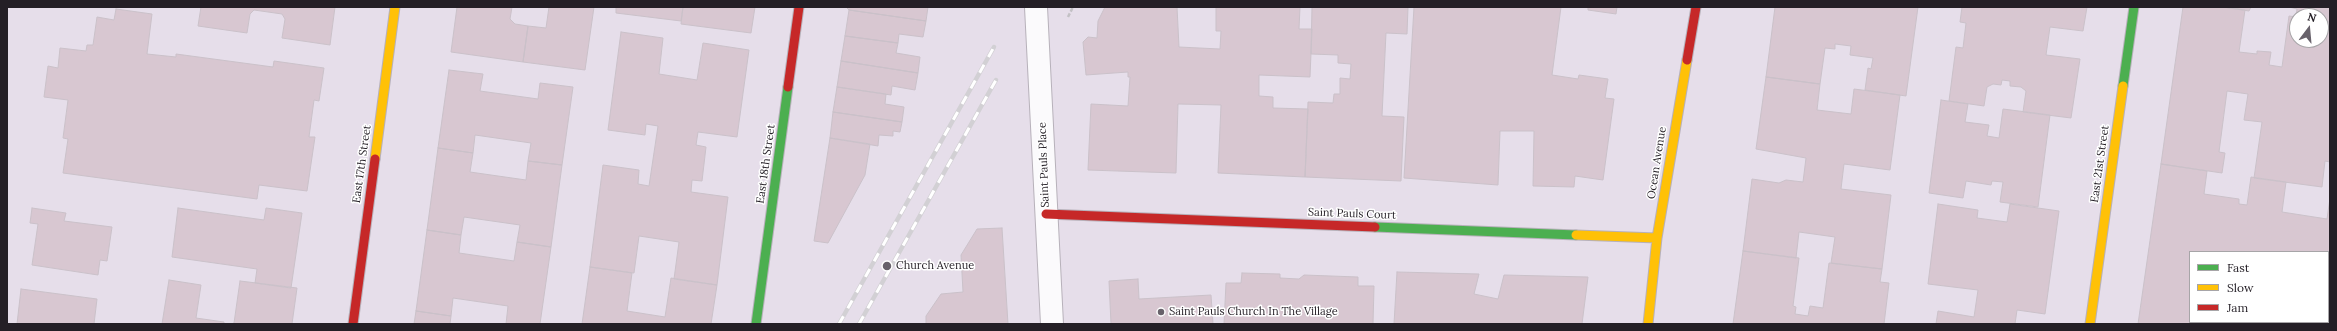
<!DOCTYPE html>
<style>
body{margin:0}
#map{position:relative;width:2337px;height:331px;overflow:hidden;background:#e6deea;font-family:Lora,serif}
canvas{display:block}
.frame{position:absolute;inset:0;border:8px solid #241f26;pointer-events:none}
.legend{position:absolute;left:2189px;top:251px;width:140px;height:72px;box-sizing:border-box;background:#fff;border:1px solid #a7a5a8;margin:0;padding:5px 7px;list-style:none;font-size:12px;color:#241f26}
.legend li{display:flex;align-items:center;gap:8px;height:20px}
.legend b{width:20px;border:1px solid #a7a5a8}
.north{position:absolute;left:2289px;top:8px;width:40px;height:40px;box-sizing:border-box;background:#fff;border:1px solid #a7a5a8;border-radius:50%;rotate:16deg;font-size:11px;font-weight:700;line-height:16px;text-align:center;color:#241f26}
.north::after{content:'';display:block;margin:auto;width:14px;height:18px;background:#68626b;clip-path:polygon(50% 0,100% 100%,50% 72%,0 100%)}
</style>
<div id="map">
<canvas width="2337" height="331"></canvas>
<div class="frame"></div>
<ul class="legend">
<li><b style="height:5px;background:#4caf50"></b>Fast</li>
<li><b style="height:5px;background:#ffc107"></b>Slow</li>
<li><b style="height:5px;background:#c62828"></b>Jam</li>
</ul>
<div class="north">N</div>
</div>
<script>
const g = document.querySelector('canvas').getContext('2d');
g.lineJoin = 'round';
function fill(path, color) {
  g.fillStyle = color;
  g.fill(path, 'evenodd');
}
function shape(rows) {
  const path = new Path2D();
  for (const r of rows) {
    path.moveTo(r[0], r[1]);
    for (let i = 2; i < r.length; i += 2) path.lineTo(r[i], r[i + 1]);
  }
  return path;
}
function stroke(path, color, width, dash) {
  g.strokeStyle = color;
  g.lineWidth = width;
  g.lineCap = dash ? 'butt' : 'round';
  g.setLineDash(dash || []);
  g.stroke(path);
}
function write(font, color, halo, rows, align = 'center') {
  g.font = font + ' Lora,serif';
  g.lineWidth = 3;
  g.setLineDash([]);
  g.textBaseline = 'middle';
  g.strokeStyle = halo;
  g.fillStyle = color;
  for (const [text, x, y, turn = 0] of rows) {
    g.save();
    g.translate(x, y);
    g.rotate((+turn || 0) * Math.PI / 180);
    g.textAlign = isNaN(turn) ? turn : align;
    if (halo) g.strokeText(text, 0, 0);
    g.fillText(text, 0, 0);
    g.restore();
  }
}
const building = shape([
 [201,7,335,7,330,45,282,38,285,19,282,14,254,10,250,14,247,33,198,26,201,7],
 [457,7,512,7,510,19,515,24,528,26,523,62,451,52,457,7],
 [549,7,594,7,585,70,523,62,528,26,546,28,549,7],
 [616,7,683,7,681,21,616,13,616,7],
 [683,7,755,7,751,33,681,24,683,7],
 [846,7,928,7,926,21,849,10,846,7],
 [1105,7,1177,7,1179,47,1220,49,1221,31,1216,31,1216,7,1300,7,1299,29,1312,29,1310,77,1259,75,1259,96,1273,97,1273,108,1308,109,1305,177,1218,173,1221,105,1178,104,1176,173,1088,170,1091,104,1128,106,1130,77,1128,77,1128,72,1086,75,1083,42,1088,37,1097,38,1098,21,1105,7],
 [1312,7,1408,7,1407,34,1386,33,1382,116,1404,117,1401,181,1305,177,1308,102,1333,103,1334,94,1340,94,1340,78,1350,79,1351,64,1338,63,1338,55,1311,54,1312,7],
 [1414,7,1561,7,1552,75,1578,79,1579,75,1608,79,1605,98,1614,99,1603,180,1575,176,1574,187,1533,186,1534,131,1500,131,1498,185,1404,178,1414,7],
 [1588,7,1617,7,1616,14,1588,10,1588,7],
 [1775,7,1918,7,1906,96,1865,90,1868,68,1871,69,1873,58,1850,55,1851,46,1835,44,1835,49,1825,48,1820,84,1766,77,1775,7],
 [1962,7,2087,7,2083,31,2050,27,2046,55,2080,59,2071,118,2023,112,2026,91,2021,87,2010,86,2010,81,2002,80,2001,85,1993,84,1987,87,1984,106,1949,101,1956,47,1963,48,1966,23,1960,22,1962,7],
 [2183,7,2223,7,2245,10,2239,52,2257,54,2257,51,2271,52,2269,65,2282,67,2289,16,2297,17,2297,40,2321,40,2321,21,2330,22,2330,162,2325,161,2322,187,2254,178,2262,122,2244,120,2248,94,2227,91,2219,152,2225,153,2222,173,2161,164,2183,7],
 [2223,7,2251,7,2249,11,2223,7],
 [2289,7,2330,7,2330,22,2321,21,2321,16,2296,17,2297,9,2289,7],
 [116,9,152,14,147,54,176,57,176,54,273,67,274,61,324,68,319,101,314,100,309,137,315,137,307,191,259,185,257,199,63,173,68,139,63,138,68,100,44,97,48,66,58,68,60,48,86,51,87,45,93,45,97,17,114,20,116,9],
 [849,10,926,21,923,37,899,34,898,43,845,36,849,10],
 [621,32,663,38,659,74,697,80,703,43,749,50,737,137,698,132,696,145,706,147,702,181,692,180,691,192,728,197,717,285,674,279,679,242,639,236,634,273,590,267,603,165,639,170,638,184,649,186,658,126,646,124,645,135,608,130,621,32],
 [845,36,898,43,896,53,920,57,918,73,841,61,845,36],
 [841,61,918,73,915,90,892,86,891,95,837,87,841,61],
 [449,70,483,74,480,91,538,99,540,83,573,87,562,165,528,161,531,143,475,135,473,153,438,148,449,70],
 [1766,77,1820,84,1817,110,1851,114,1854,89,1900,95,1890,170,1844,164,1841,189,1891,195,1882,269,1831,263,1835,237,1799,232,1796,258,1743,251,1752,179,1779,183,1786,180,1803,182,1806,158,1756,149,1766,77],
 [837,87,886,94,885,104,904,107,902,122,833,112,837,87],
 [1941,100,1968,104,1965,122,1989,125,1987,136,1999,138,2003,109,2050,115,2038,207,2000,202,2003,182,1992,181,1991,185,1966,181,1963,198,1929,193,1941,100],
 [833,112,902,122,900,132,893,131,893,136,879,135,878,146,830,138,833,112],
 [830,138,870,144,865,175,828,243,814,241,830,138],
 [438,148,473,153,470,172,526,180,528,161,562,165,551,247,517,242,520,225,464,217,461,235,427,230,438,148],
 [2161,164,2207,171,2204,194,2239,199,2239,204,2247,205,2251,177,2286,182,2282,212,2327,219,2330,198,2330,324,2310,324,2310,322,2328,322,2328,252,2190,252,2190,322,2208,322,2207,324,2138,324,2161,164],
 [1938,204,1978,210,1977,218,2007,222,2010,204,2059,211,2045,314,2017,310,2015,324,1936,324,1938,311,1974,317,1978,290,1928,284,1938,204],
 [32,208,66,213,64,221,112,227,107,261,100,260,98,275,32,265,38,224,30,223,32,208],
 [178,208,264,220,266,208,302,213,291,288,255,283,257,269,172,257,178,208],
 [1002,228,1008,324,926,324,926,316,941,294,963,292,961,255,977,229,1002,228],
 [427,230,461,235,459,253,514,261,517,242,551,247,540,324,506,324,508,306,453,298,451,316,416,311,427,230],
 [1743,251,1799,258,1793,306,1796,307,1795,314,1808,316,1810,306,1823,308,1829,263,1882,269,1880,282,1889,283,1884,324,1733,324,1743,251],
 [590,267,632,273,627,311,665,317,671,278,717,285,711,324,582,324,590,267],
 [1397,272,1479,274,1474,294,1498,299,1504,275,1588,277,1582,324,1394,324,1397,272],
 [1242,273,1280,274,1280,278,1299,279,1304,275,1358,277,1358,286,1374,286,1373,324,1224,324,1226,283,1241,283,1242,273],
 [1138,279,1139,299,1211,295,1213,324,1111,324,1109,281,1138,279],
 [169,280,201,285,196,318,224,322,224,324,162,324,169,280],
 [240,281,297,288,292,324,232,324,234,323,240,281],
 [21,289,97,299,94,324,17,324,21,289],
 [416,311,451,316,450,324,414,324,416,311]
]);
fill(building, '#d8c7d1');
stroke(building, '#cac1c9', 1);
const street = shape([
 [1036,7,1052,324]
]);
const fast = shape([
 [2123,86,2134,7],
 [1375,227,1576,235],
 [756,324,788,87]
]);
const slow = shape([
 [375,159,395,7],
 [1576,235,1657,238],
 [1648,324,1657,238,1687,60],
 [2090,324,2123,86]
]);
const jam = shape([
 [1687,60,1696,7],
 [788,87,799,7],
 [1046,214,1375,227],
 [353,324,375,159]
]);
stroke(street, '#b7b1ba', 24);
stroke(fast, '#b7b1ba', 11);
stroke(slow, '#b7b1ba', 11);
stroke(jam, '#b7b1ba', 11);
stroke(shape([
 [1068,17,1073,7]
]), '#c3c1c5', 2.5, [4, 2]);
stroke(street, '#fbfafc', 22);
stroke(fast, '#4caf50', 9);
stroke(slow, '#ffc107', 9);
stroke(jam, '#c62828', 9);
const rail = shape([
 [839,324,994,47],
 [859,324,996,80]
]);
stroke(rail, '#d2d0d4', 4.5);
stroke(rail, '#fff', 3, [9]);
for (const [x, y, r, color] of [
 [887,266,5,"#68626b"],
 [1161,312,4,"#68626b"]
]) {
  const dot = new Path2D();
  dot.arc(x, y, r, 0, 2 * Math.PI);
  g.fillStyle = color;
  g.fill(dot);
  stroke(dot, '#fff', 1.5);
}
write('11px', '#241f26', '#fff', [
 ["Ocean Avenue",1657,163,-81],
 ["East 17th Street",362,164,-82],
 ["East 18th Street",766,164,-82],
 ["East 21st Street",2100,164,-82],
 ["Saint Pauls Place",1044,165,-92],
 ["Saint Pauls Court",1352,214,2]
]);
write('11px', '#241f26', '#fff', [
 ["Church Avenue",896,266],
 ["Saint Pauls Church In The Village",1169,312]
], 'left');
</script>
